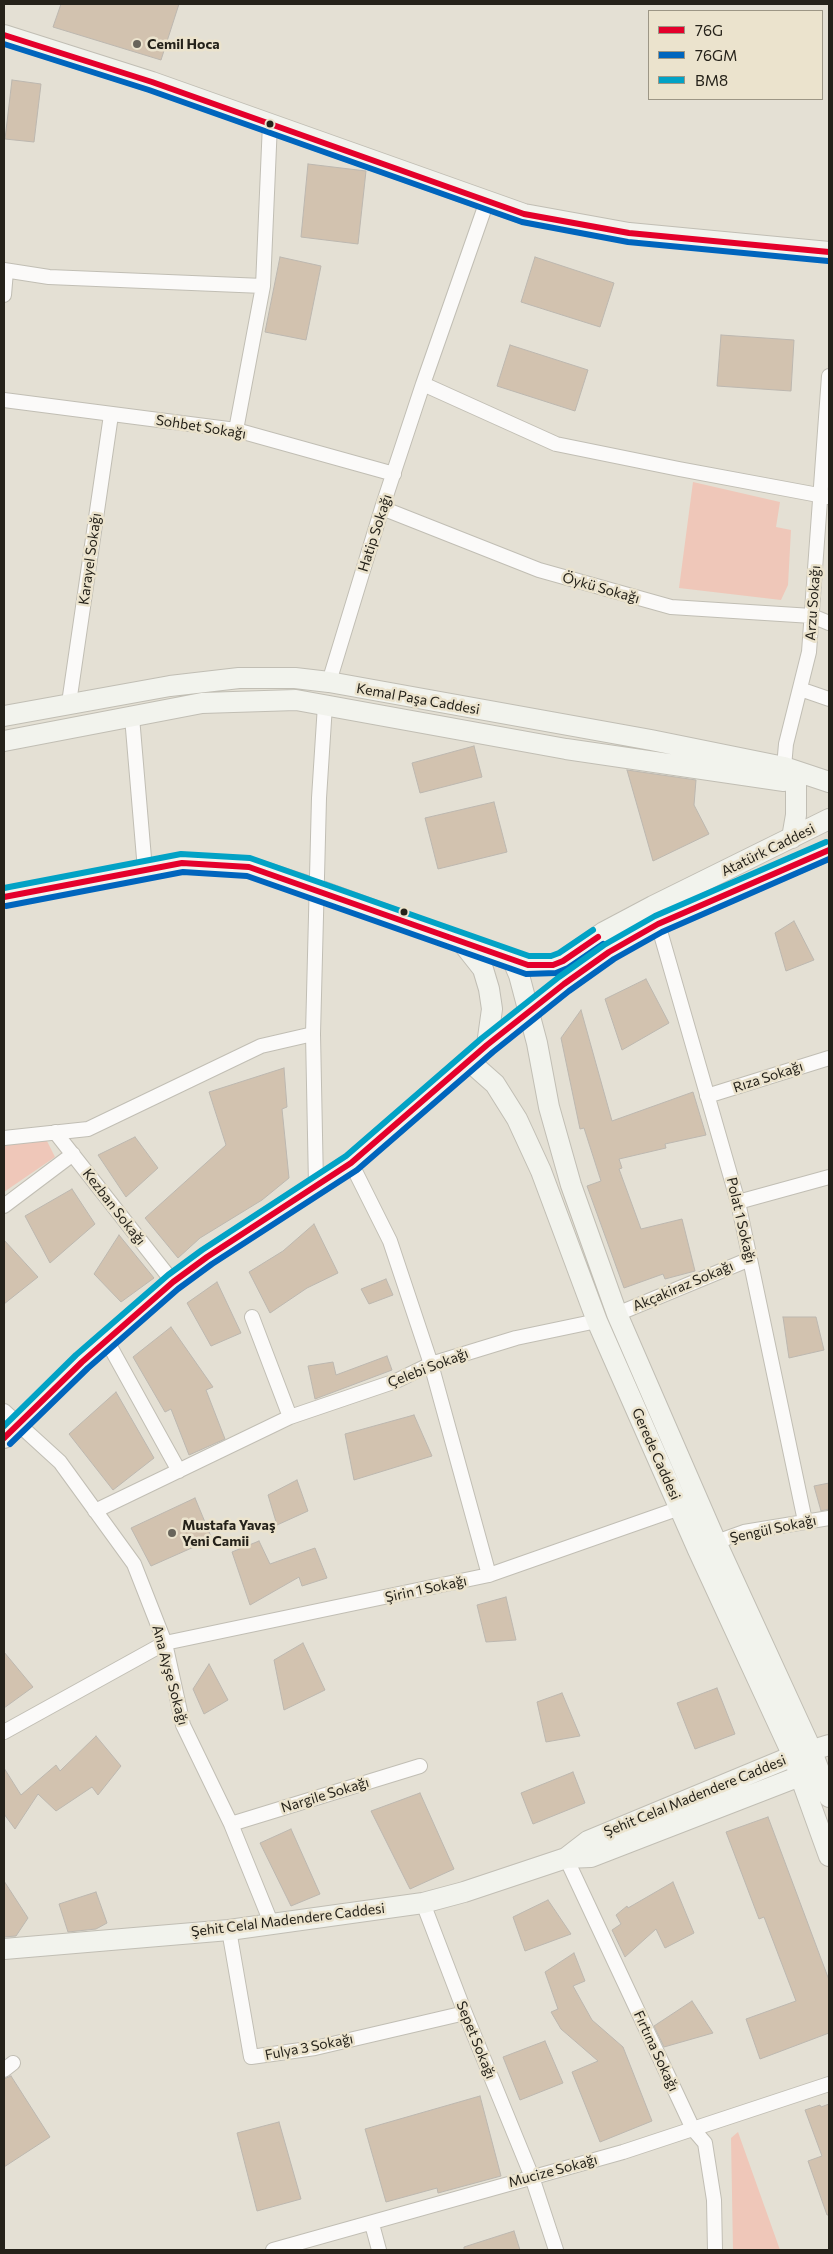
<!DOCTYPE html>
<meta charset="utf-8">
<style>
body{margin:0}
#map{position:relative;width:833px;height:2254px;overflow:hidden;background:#e4e0d4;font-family:Commissioner,sans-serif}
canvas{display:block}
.frame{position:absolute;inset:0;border:5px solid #25221a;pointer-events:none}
.legend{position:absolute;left:648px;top:10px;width:175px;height:90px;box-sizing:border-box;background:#ebe3cd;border:1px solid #9c9685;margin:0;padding:6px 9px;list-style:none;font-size:15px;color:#25221a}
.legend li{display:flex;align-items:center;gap:10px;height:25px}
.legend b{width:25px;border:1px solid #9c9685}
</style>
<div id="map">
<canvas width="833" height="2254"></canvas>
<div class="frame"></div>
<ul class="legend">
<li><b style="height:6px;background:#e4002b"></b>76G</li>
<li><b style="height:6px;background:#0065bd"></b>76GM</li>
<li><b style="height:6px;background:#02a2c5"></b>BM8</li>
</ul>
</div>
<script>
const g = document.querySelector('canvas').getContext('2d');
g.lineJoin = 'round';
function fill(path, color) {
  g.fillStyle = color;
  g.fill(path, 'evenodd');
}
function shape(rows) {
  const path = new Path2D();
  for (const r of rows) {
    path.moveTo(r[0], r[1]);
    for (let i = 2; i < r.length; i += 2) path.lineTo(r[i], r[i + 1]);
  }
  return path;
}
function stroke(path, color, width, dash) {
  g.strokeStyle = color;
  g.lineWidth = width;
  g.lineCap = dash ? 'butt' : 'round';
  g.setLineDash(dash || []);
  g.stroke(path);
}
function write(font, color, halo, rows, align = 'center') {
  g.font = font + ' Commissioner,sans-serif';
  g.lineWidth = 5;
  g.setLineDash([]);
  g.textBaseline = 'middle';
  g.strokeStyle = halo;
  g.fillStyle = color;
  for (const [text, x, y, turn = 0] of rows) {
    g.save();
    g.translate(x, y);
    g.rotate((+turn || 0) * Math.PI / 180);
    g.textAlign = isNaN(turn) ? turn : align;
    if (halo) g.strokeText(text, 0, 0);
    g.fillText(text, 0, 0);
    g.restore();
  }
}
fill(shape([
 [693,482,780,502,776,527,791,530,788,585,781,600,679,588],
 [45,1137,55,1157,4,1192,4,1142],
 [738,2132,780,2250,733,2250,731,2138]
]), '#efc7b9');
const building = shape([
 [61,4,179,4,161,60,53,27,61,4],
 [12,80,41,84,34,142,5,139,12,80],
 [308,164,366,171,358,244,301,237,308,164],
 [280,257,321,266,306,340,265,332,280,257],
 [535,257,614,283,600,327,521,302,535,257],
 [721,335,794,340,791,391,717,386,721,335],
 [510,345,588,370,575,411,497,386,510,345],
 [474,746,482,777,420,793,412,763,474,746],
 [627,770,696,780,694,805,709,834,653,861,627,770],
 [494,802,507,852,438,869,425,818,494,802],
 [794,921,814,960,786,971,775,933,794,921],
 [646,979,669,1023,622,1050,605,999,646,979],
 [581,1010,612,1121,693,1092,706,1135,665,1144,666,1148,619,1159,622,1168,619,1169,641,1229,682,1219,695,1271,665,1279,663,1274,624,1288,587,1186,601,1181,584,1128,580,1129,561,1038,581,1010],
 [284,1068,287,1107,282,1109,289,1178,262,1200,200,1238,178,1258,145,1218,226,1145,209,1092,284,1068],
 [135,1137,158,1168,126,1197,98,1155,135,1137],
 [72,1189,95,1224,50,1263,25,1216,72,1189],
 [314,1224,338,1273,307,1288,270,1313,249,1272,283,1251,314,1224],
 [119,1235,154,1278,121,1302,94,1274,119,1235],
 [4,1240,38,1277,4,1304,4,1240],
 [386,1279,393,1295,369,1304,361,1289,386,1279],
 [217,1282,241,1333,211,1346,187,1303,217,1282],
 [783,1317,816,1317,824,1350,789,1358,783,1317],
 [171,1327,213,1387,206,1390,225,1439,189,1455,171,1409,165,1412,133,1357,171,1327],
 [387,1356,392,1370,315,1399,308,1366,333,1362,336,1375,387,1356],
 [116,1392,154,1458,113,1490,69,1434,116,1392],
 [414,1415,432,1456,354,1480,345,1434,414,1415],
 [297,1480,308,1511,277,1525,268,1495,297,1480],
 [829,1483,829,1509,821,1511,814,1486,829,1483],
 [195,1498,212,1539,151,1566,131,1528,195,1498],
 [259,1541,270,1564,315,1548,327,1578,302,1586,299,1577,250,1605,232,1552,259,1541],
 [506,1597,516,1640,486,1642,477,1605,506,1597],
 [303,1643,325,1690,284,1710,274,1660,303,1643],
 [4,1652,33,1687,4,1708,4,1652],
 [209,1664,228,1700,204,1714,193,1689,209,1664],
 [717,1688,735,1734,695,1749,677,1703,717,1688],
 [562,1693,580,1736,546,1742,537,1702,562,1693],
 [96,1736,121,1766,98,1795,92,1787,56,1811,38,1794,15,1829,4,1814,4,1768,21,1795,56,1765,60,1771,96,1736],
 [573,1772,585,1803,533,1824,521,1793,573,1772],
 [420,1793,454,1869,410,1889,371,1811,420,1793],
 [768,1817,829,1980,829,2033,760,2059,746,2019,796,2001,764,1917,759,1919,726,1832,768,1817],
 [291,1829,320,1894,291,1906,260,1843,291,1829],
 [4,1881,28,1918,16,1936,4,1937,4,1881],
 [673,1882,694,1933,665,1948,656,1929,625,1957,612,1930,621,1924,616,1915,627,1906,628,1908,673,1882],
 [96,1892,107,1923,96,1929,68,1932,59,1904,96,1892],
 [548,1900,571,1934,525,1951,513,1917,548,1900],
 [574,1953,585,1981,573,1986,592,2020,623,2047,652,2121,600,2142,572,2072,598,2061,561,2029,551,2012,558,2009,545,1972,574,1953],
 [692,2001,713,2033,664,2047,654,2026,692,2001],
 [545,2041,563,2083,520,2100,503,2057,545,2041],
 [11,2076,50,2137,4,2167,4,2079,11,2076],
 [480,2096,501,2176,438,2193,437,2188,386,2202,365,2129,480,2096],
 [829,2104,829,2215,827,2215,808,2161,822,2156,805,2110,820,2105,821,2107,829,2104],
 [279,2122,301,2199,257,2211,237,2133,279,2122],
 [514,2231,520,2250,464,2250,464,2247,514,2231]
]);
fill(building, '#d2c2af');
stroke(building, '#bcb7af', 1);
const street = shape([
 [487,201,423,384,556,444,679,469,829,497],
 [4,270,49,277,263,286],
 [4,295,6,271],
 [4,400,236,430,394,474],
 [236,430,263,286,270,123],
 [382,508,539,570,671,607,812,616,829,623],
 [329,682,382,508,423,384],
 [800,689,829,699],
 [69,703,111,415],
 [132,717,145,870],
 [784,767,786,744,809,652,829,376],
 [658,924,738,1202,805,1521],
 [707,1096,829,1058],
 [55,1132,173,1282],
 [4,1138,88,1129,261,1046,313,1034],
 [351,1163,390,1241,431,1364,489,1575],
 [316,1185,313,1034,319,798,325,705],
 [738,1202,829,1177],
 [4,1206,73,1154],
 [617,1314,750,1259],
 [252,1317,290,1417],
 [107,1341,179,1471],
 [4,1411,60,1462,134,1564,165,1643,183,1725,231,1824,272,1925],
 [95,1511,290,1417,396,1381,431,1364,516,1338,597,1321],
 [716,1542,744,1532,829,1518],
 [4,1732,165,1643,489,1575,680,1508],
 [231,1824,420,1766],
 [566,1858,693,2129,705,2143,714,2200,715,2250],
 [423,1903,465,2013,532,2177,556,2250],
 [229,1930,251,2057,315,2048,465,2013],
 [4,2070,13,2063],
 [372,2224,379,2250],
 [273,2250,623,2152,829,2084]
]);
const secondary = shape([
 [4,35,152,82,524,214,629,233,829,252],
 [4,716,170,686,239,678,295,678,329,682,651,740,784,767,829,782],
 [4,741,202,703,296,700,566,749,784,781],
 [784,767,796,783,796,815,792,838],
 [4,897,182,863,249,867,316,889,513,961,528,965,553,965,563,961,604,932,653,906,829,819],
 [464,945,483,969,489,989,492,1009,487,1045],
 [513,961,519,975,537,1043,549,1107,571,1185,617,1314,716,1542,811,1749,829,1797],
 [469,1061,495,1084,517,1119,541,1171,597,1321,698,1550,793,1756,829,1856],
 [4,1438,82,1362,173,1282,207,1257,351,1163,487,1045,564,984,609,952,658,924,829,850],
 [566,1858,588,1841,793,1756,829,1745],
 [4,1949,229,1930,423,1903,464,1892,566,1858,591,1857,813,1771]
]);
stroke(street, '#c1beb4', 16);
stroke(secondary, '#c1beb4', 22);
stroke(street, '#fbfaf9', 14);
stroke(secondary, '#f2f3ed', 20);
stroke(shape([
 [4,35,152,82,524,214,629,233,829,252],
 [4,897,182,863,249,867,528,965,553,965,563,961,598,937],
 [4,1438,82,1362,173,1282,207,1257,351,1163,487,1045,564,984,609,952,658,924,829,850]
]), '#e4002b', 6);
stroke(shape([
 [4,44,149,90,522,222,628,242,828,261],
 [6,906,183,872,247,876,526,974,556,973,568,968,603,944],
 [10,1444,88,1368,178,1289,212,1264,357,1170,493,1052,569,991,614,959,662,932,829,859]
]), '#0065bd', 6);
stroke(shape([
 [4,888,181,854,250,858,529,956,551,956,559,953,593,930],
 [4,1426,76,1355,168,1275,202,1250,346,1156,482,1038,559,977,604,945,655,916,826,842]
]), '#02a2c5', 6);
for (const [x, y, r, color] of [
 [137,44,5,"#68645b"],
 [270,124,4.5,"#25221a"],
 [404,912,4.5,"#25221a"],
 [172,1533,5,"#68645b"]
]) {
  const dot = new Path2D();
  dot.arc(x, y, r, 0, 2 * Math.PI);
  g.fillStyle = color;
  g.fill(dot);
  stroke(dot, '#ebe3cd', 2);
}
write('bold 14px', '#25221a', '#ebe3cd', [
 ["Cemil Hoca",147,44],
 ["Mustafa Yavaş",182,1525],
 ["Yeni Camii",182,1541]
], 'left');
write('14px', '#25221a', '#ebe3cd', [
 ["Sohbet Sokağı",201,427,9],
 ["Hatip Sokağı",375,533,-72],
 ["Karayel Sokağı",90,559,-82],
 ["Öykü Sokağı",601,588,16],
 ["Arzu Sokağı",813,603,-86],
 ["Kemal Paşa Caddesi",418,699,10],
 ["Atatürk Caddesi",768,850,-26],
 ["Rıza Sokağı",768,1077,-18],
 ["Kezban Sokağı",114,1207,52],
 ["Polat 1 Sokağı",741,1220,77],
 ["Akçakiraz Sokağı",683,1286,-23],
 ["Çelebi Sokağı",428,1368,-21],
 ["Gerede Caddesi",656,1454,66],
 ["Şengül Sokağı",773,1529,-12],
 ["Şirin 1 Sokağı",426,1589,-12],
 ["Ana Ayşe Sokağı",170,1675,75],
 ["Nargile Sokağı",325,1795,-17],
 ["Şehit Celal Madendere Caddesi",695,1796,-22],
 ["Şehit Celal Madendere Caddesi",288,1920,-7],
 ["Sepet Sokağı",476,2040,68],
 ["Fulya 3 Sokağı",309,2047,-11],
 ["Fırtına Sokağı",656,2051,65],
 ["Mucize Sokağı",553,2171,-15]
]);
</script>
